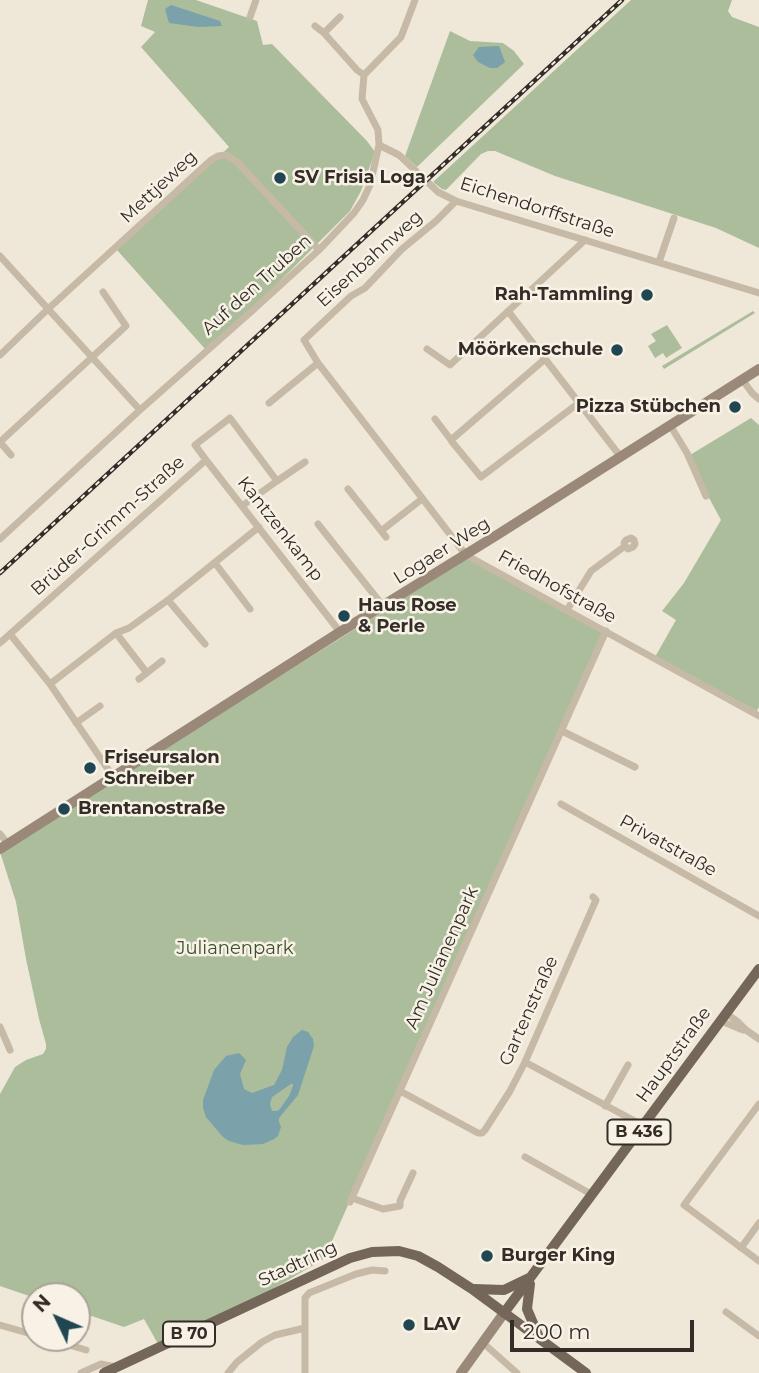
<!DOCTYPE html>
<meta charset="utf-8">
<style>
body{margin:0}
#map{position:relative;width:759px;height:1373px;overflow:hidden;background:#efe8d9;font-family:Montserrat,sans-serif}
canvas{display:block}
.north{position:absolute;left:21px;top:1282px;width:70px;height:70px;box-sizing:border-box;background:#f7f2e5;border:2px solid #a9a399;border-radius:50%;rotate:314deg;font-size:19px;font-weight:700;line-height:28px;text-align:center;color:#332c27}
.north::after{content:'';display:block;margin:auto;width:24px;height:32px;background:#1f4651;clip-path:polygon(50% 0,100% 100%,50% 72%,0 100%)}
.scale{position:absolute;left:510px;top:1320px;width:184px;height:32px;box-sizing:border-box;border:4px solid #332c27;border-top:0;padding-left:9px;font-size:21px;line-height:24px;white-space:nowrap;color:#332c27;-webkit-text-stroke:5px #f7f2e5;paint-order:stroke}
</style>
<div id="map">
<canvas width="759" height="1373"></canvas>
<div class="north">N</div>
<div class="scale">200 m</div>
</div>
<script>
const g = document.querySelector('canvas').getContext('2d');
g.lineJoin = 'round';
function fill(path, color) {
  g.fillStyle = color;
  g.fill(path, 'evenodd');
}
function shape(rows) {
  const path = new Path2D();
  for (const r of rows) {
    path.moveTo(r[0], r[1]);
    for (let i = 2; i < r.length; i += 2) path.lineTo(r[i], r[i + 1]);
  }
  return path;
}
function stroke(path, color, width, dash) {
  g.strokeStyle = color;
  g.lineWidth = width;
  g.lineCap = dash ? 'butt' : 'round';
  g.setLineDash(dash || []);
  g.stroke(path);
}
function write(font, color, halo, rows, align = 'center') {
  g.font = font + ' Montserrat,sans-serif';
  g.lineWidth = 5;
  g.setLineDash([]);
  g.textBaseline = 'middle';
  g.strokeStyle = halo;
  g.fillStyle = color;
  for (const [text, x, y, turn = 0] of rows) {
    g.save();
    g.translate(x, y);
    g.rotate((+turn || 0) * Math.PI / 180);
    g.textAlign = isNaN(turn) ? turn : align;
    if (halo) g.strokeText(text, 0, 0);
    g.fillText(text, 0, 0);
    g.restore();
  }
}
fill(shape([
 [148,0,196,0,257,21,263,45,272,44,367,141,375,152,361,191,350,211,252,309,206,350,117,250,229,147,141,47,155,32,141,26],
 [631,0,732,0,728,11,732,17,759,27,759,248,716,228,555,176,495,151,488,151,481,154,446,190,442,189,433,182],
 [450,31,470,41,503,43,514,51,524,64,417,167,405,156],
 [753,311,755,313,664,369,662,366],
 [667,325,682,348,666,358,663,353,655,358,648,346,656,341,651,334],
 [751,418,759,425,759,707,757,711,655,657,676,620,662,611,684,583,721,520,708,496,690,455],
 [468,558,603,633,324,1259,249,1303,158,1344,144,1319,124,1327,77,1311,77,1296,35,1296,35,1298,0,1286,0,1094,15,1067,26,1060,43,1054,46,1049,46,1044,39,1019,26,959,16,902,0,852]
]), '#acbd9b');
fill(shape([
 [171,5,220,21,222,26,199,27,169,23,165,9],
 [499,46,505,62,497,68,490,68,478,62,473,55,479,47],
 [302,1030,308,1032,313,1039,314,1046,298,1095,279,1118,279,1122,281,1127,278,1136,274,1139,263,1144,243,1145,229,1141,222,1136,206,1117,203,1108,203,1100,214,1070,226,1056,239,1053,246,1060,240,1074,244,1089,252,1093,274,1085,282,1070,287,1047,293,1037],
 [291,1084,293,1084,293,1086,289,1096,280,1109,277,1111,272,1111,270,1104,272,1097]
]), '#7ba1aa');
stroke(shape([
 [250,17,256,0],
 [340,17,324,33,357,70,364,75],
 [315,26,324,33],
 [379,145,399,155,438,192,456,201,759,293],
 [456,201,436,221,402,249,365,288,351,296,304,340,318,363,466,555,759,716],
 [0,256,140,410],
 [659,262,674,218],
 [508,311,620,456],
 [427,349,450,365,585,240],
 [0,355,48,309,211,160,218,156,226,155,237,162,319,250],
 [545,359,451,440,453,443,481,477,580,402],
 [742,379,752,393,759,399],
 [269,403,318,363],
 [435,419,451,440],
 [670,425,687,453,706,496],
 [11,455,0,442,126,326,103,292],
 [277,481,305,462],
 [348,489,386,537],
 [242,506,277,481,230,418,195,445,206,460,340,632],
 [318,524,383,606],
 [381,531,422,499],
 [0,539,140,410,252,311,319,250,354,213,363,200,370,185,379,145,378,130,362,99,364,75,401,37,415,0],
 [215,563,250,609],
 [168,600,205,644],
 [567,610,591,571,625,546,624,543,626,540,631,538,634,540,635,544,633,547,628,549,625,546],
 [116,633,147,673],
 [10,634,50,684,114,778],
 [0,643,206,460],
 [139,679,162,661],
 [50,684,116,633,129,628,168,600,259,527],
 [76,723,100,706],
 [562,731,635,767],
 [561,804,759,916],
 [0,834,8,844],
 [727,1014,737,1021,746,1030,759,1039],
 [721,1021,743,1030],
 [0,1027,10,1050],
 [525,1062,644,1126],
 [400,1091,478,1133,482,1133,485,1130,510,1091,525,1062,596,900,593,897],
 [759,1104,684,1205,759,1261],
 [605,1106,628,1065],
 [525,1157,591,1194],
 [352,1198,383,1209,400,1206,400,1201,413,1173],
 [350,1202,606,631],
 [741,1248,759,1223],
 [726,1312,759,1336],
 [0,1325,35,1335],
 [46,1338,86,1350],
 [482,1342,517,1373],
 [81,1373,101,1364,116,1367],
 [228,1373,237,1362,262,1342,275,1335,305,1328],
 [305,1373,305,1298,309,1293,356,1274,372,1270,385,1271]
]), '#c6baa6', 7);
stroke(shape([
 [0,849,340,632,497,535,759,369],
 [461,1373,504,1313]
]), '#9a8978', 10);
stroke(shape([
 [530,1284,527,1309,538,1335],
 [474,1289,504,1290,529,1278],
 [504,1313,759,969],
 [104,1373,350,1258,372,1252,399,1251,418,1256,438,1267,472,1289,586,1373]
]), '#746659', 10);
const rail = shape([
 [0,573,622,0]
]);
stroke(rail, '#332c27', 4.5);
stroke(rail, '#f7f2e5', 2, [5]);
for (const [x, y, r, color] of [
 [280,178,7,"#1f4651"],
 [647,295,7,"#1f4651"],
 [617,350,7,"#1f4651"],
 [735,407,7,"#1f4651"],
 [344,616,7,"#1f4651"],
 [90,768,7,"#1f4651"],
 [64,809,7,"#1f4651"],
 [487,1256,7,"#1f4651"],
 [409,1325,7,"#1f4651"]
]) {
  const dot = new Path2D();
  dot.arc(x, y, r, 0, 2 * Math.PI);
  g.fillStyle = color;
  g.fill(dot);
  stroke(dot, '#f7f2e5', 2.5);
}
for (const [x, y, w] of [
 [639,1132,63],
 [189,1334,52]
]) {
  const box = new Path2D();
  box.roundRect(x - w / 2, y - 12.5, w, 25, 5);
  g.fillStyle = '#f7f2e5';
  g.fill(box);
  stroke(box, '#332c27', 2);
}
write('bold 16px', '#332c27', null, [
 ["B 436",639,1132],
 ["B 70",189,1334]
]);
write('bold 18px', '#332c27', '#f7f2e5', [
 ["SV Frisia Loga",294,178],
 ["Rah-Tammling",633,295,"right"],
 ["Möörkenschule",603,350,"right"],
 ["Pizza Stübchen",721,407,"right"],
 ["Haus Rose",358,606],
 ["& Perle",358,627],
 ["Friseursalon",104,758],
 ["Schreiber",104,779],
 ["Brentanostraße",78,809],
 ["Burger King",501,1256],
 ["LAV",423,1325]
], 'left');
write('18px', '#332c27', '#f7f2e5', [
 ["Mettjeweg",159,187,-43],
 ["Eichendorffstraße",537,208,18],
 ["Eisenbahnweg",370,259,-42],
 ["Auf den Truben",257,285,-42],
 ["Brüder-Grimm-Straße",108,526,-42],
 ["Kantzenkamp",280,529,52],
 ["Logaer Weg",442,551,-32],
 ["Friedhofstraße",557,587,29],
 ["Privatstraße",668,846,29],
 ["Am Julianenpark",442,958,-66],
 ["Gartenstraße",529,1011,-66],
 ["Hauptstraße",674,1055,-54],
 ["Stadtring",298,1264,-25]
]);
write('18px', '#3d4f2c', '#f7f2e5', [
 ["Julianenpark",235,949]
]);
</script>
